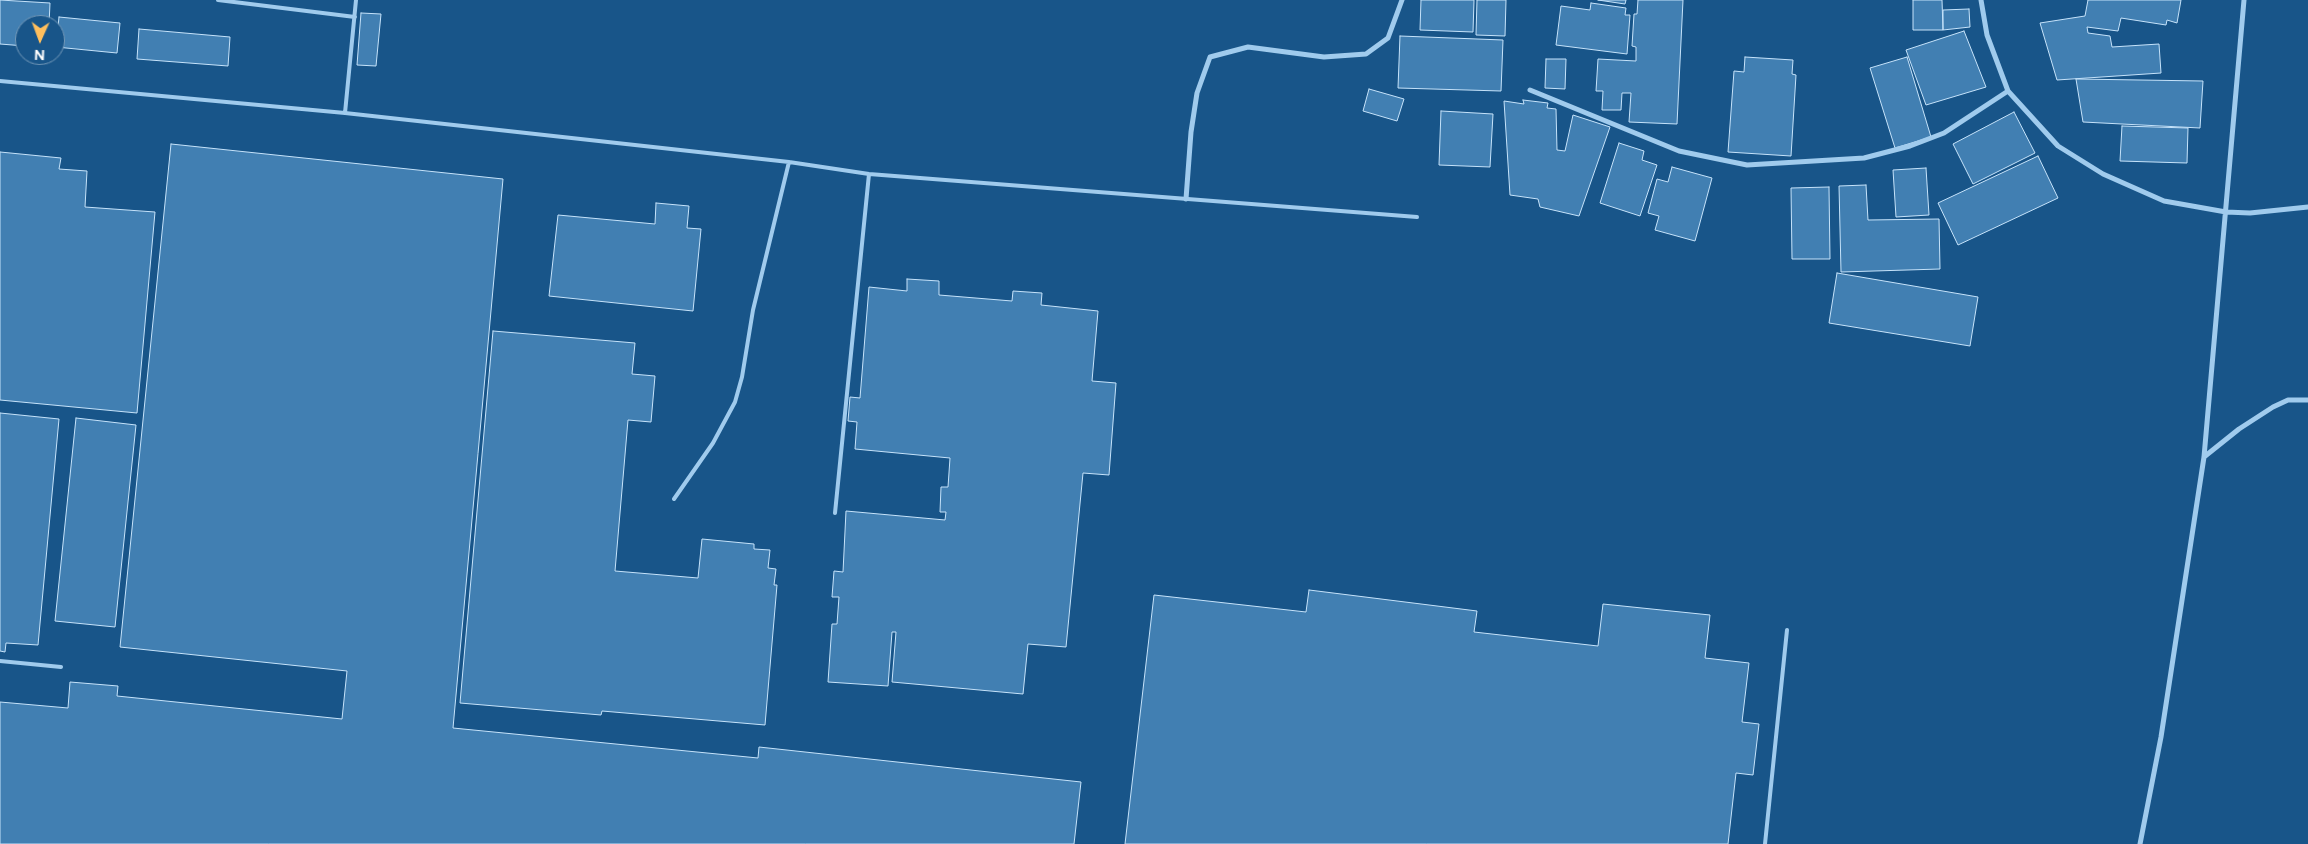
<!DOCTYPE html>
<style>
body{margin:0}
#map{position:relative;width:2308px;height:844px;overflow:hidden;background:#185589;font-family:Figtree,sans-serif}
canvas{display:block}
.north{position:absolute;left:15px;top:15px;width:50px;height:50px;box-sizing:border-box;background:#185589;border:1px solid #7499b8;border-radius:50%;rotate:182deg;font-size:14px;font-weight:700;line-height:20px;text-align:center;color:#fff}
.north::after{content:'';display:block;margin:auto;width:18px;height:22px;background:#ffbf5d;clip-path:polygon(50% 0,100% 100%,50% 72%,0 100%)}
</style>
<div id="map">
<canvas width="2308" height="844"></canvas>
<div class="north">N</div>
</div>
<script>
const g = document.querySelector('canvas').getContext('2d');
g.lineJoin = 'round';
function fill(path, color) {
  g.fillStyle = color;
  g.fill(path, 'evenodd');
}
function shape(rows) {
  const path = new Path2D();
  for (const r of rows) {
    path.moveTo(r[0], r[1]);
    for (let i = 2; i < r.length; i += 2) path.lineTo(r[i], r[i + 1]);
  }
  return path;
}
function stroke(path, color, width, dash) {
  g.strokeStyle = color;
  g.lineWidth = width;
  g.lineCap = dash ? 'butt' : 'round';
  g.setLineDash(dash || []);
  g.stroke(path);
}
const building = shape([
 [0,0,50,3,49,25,25,25,25,46,0,44,0,0],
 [1421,0,1474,0,1473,32,1420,30,1421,0],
 [1477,0,1506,0,1505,36,1476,35,1477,0],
 [1598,0,1626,0,1625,4,1598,0],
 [1638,0,1683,0,1677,124,1629,122,1631,93,1622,93,1621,110,1602,110,1603,91,1596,91,1598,59,1636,61,1636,47,1632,46,1634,14,1637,14,1638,0],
 [1913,0,1942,0,1943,30,1913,30,1913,0],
 [2088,0,2181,0,2177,23,2167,20,2166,25,2121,18,2118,31,2087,27,2088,33,2110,36,2112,47,2159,44,2161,73,2057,80,2040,23,2085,16,2088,0],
 [1591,3,1626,8,1625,15,1630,15,1627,54,1556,45,1561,6,1590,10,1591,3],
 [1969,9,1970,27,1943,30,1943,10,1969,9],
 [361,13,381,14,376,66,357,65,361,13],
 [59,17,120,23,117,53,56,47,59,17],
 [139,29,230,37,228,66,137,59,139,29],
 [1964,31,1986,87,1926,105,1906,50,1964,31],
 [1400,36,1503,40,1501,91,1398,88,1400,36],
 [1745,57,1793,60,1792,74,1796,75,1791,156,1728,152,1734,71,1744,72,1745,57],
 [1907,57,1931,137,1895,148,1870,68,1907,57],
 [1546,59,1566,59,1565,89,1545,88,1546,59],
 [2076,79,2203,81,2200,128,2083,122,2076,79],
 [1369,89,1404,99,1397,121,1363,111,1369,89],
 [1523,100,1548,103,1547,108,1556,109,1557,150,1565,151,1573,115,1610,127,1579,216,1540,207,1538,199,1510,195,1504,101,1524,104,1523,100],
 [1441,111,1493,114,1490,167,1439,165,1441,111],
 [2014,112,2035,153,1973,184,1953,144,2014,112],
 [2122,126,2188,128,2187,163,2120,161,2122,126],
 [1619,143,1644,151,1642,160,1657,165,1640,216,1600,203,1619,143],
 [171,144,503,179,453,728,758,758,759,747,1081,782,1074,844,0,844,0,702,68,708,70,682,118,686,117,696,342,719,347,671,120,647,171,144],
 [0,152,61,158,59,169,87,171,85,207,155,212,137,413,0,400,0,152],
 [2038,156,2058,198,1958,245,1938,203,2038,156],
 [1672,167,1712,178,1695,241,1655,230,1659,216,1648,213,1657,179,1668,182,1672,167],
 [1926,168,1929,215,1896,217,1893,170,1926,168],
 [1866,185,1868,220,1939,219,1940,269,1841,272,1839,186,1866,185],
 [1829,187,1830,259,1792,259,1791,188,1829,187],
 [656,203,689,206,687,228,701,229,693,311,549,296,558,215,655,224,656,203],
 [1837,273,1978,297,1970,346,1829,323,1837,273],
 [907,279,939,281,939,295,1012,301,1013,291,1042,293,1041,305,1098,311,1092,381,1116,383,1109,475,1083,473,1066,647,1028,644,1023,694,892,682,896,632,892,632,888,686,828,682,832,624,837,624,839,597,832,597,834,571,843,572,846,511,945,520,946,512,940,512,941,487,948,487,950,458,855,449,857,422,848,421,850,397,860,398,869,287,907,291,907,279],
 [493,331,635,343,632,374,655,376,651,422,628,420,615,571,698,578,702,539,754,544,754,549,770,550,768,568,776,569,774,585,777,585,765,725,602,711,601,715,460,703,493,331],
 [0,413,59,419,38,645,6,643,5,652,0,651,0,413],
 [76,418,136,425,115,627,55,621,76,418],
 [1309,590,1477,611,1474,632,1598,646,1603,604,1710,615,1705,658,1749,663,1742,722,1759,724,1753,775,1736,773,1728,844,1125,844,1154,595,1306,612,1309,590]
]);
fill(building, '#417fb2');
stroke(building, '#c6e3fa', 1);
stroke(shape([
 [218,0,355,17],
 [0,81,345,113,789,162,869,174,1417,217],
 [345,113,356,0],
 [674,499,713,443,735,402,742,377,753,310,789,162],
 [835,513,869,174],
 [0,661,61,667],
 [1765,844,1787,630]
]), '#a0cbed', 4);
stroke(shape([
 [1981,0,1987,35,2008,91,2058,146,2103,174,2164,201,2226,212,2250,213,2308,207],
 [1530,90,1679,151,1747,165,1864,158,1910,146,1944,133,2008,91],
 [1186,199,1191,132,1197,93,1210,57,1248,47,1324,57,1366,54,1388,38,1402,0],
 [2204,457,2239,429,2273,407,2288,400,2308,400],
 [2140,844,2161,737,2204,457,2244,0]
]), '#a0cbed', 5);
</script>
